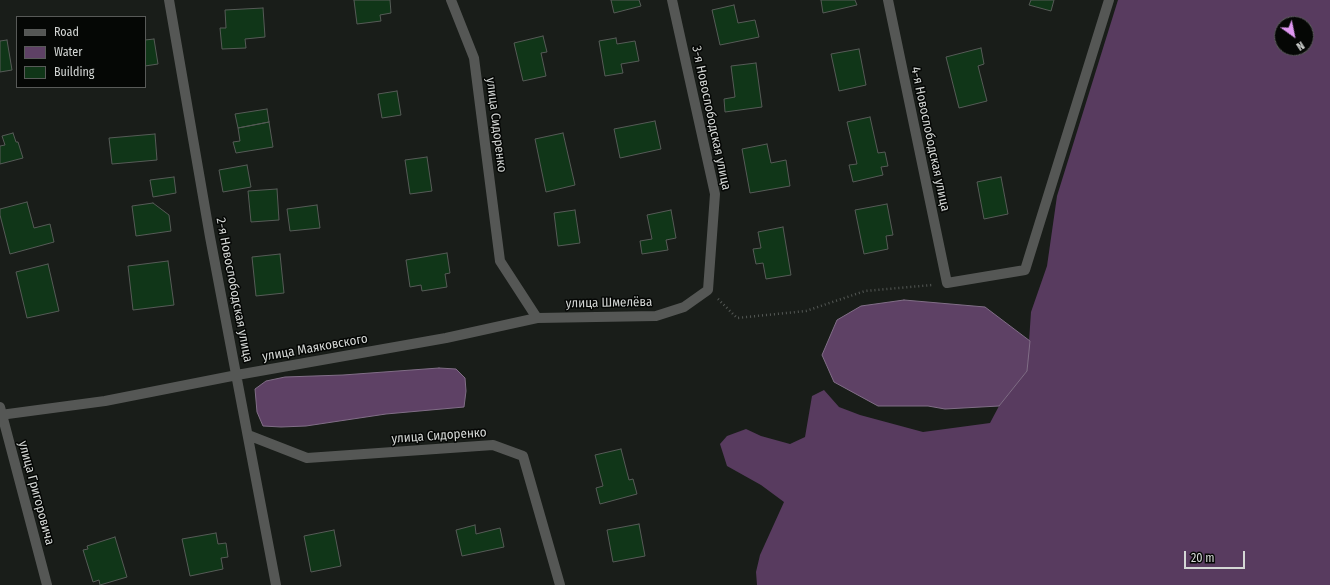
<!DOCTYPE html>
<meta charset="utf-8">
<style>
body{margin:0}
#map{position:relative;width:1330px;height:585px;overflow:hidden;background:#191d19;font-family:"Fira Sans Condensed",sans-serif}
canvas{display:block}
.legend{position:absolute;left:16px;top:16px;width:130px;height:72px;box-sizing:border-box;background:#050705;border:1px solid #585a58;margin:0;padding:5px 7px;list-style:none;font-size:12px;color:#d4d7d5}
.legend li{display:flex;align-items:center;gap:8px;height:20px}
.legend b{width:20px;border:1px solid #585a58}
.north{position:absolute;left:1274px;top:16px;width:40px;height:40px;box-sizing:border-box;background:#050705;border:1px solid #585a58;border-radius:50%;rotate:147deg;font-size:11px;font-weight:700;line-height:16px;text-align:center;color:#d4d7d5}
.north::after{content:'';display:block;margin:auto;width:14px;height:18px;background:#df98f1;clip-path:polygon(50% 0,100% 100%,50% 72%,0 100%)}
.scale{position:absolute;left:1184px;top:551px;width:61px;height:18px;box-sizing:border-box;border:2px solid #d4d7d5;border-top:0;padding-left:5px;font-size:12px;line-height:14px;white-space:nowrap;color:#d4d7d5;-webkit-text-stroke:3px #050705;paint-order:stroke}
</style>
<div id="map">
<canvas width="1330" height="585"></canvas>
<ul class="legend">
<li><b style="height:5px;background:#555755"></b>Road</li>
<li><b style="height:11px;background:#5e4165"></b>Water</li>
<li><b style="height:11px;background:#103618"></b>Building</li>
</ul>
<div class="north">N</div>
<div class="scale">20 m</div>
</div>
<script>
const g = document.querySelector('canvas').getContext('2d');
g.lineJoin = 'round';
function fill(path, color) {
  g.fillStyle = color;
  g.fill(path, 'evenodd');
}
function shape(rows) {
  const path = new Path2D();
  for (const r of rows) {
    path.moveTo(r[0], r[1]);
    for (let i = 2; i < r.length; i += 2) path.lineTo(r[i], r[i + 1]);
  }
  return path;
}
function stroke(path, color, width, dash) {
  g.strokeStyle = color;
  g.lineWidth = width;
  g.lineCap = dash ? 'butt' : 'round';
  g.setLineDash(dash || []);
  g.stroke(path);
}
function write(font, color, halo, rows, align = 'center') {
  g.font = font + ' "Fira Sans Condensed",sans-serif';
  g.lineWidth = 3;
  g.setLineDash([]);
  g.textBaseline = 'middle';
  g.strokeStyle = halo;
  g.fillStyle = color;
  for (const [text, x, y, turn = 0] of rows) {
    g.save();
    g.translate(x, y);
    g.rotate((+turn || 0) * Math.PI / 180);
    g.textAlign = isNaN(turn) ? turn : align;
    if (halo) g.strokeText(text, 0, 0);
    g.fillText(text, 0, 0);
    g.restore();
  }
}
fill(shape([
 [1118,0,1330,0,1330,585,757,585,756,572,760,555,784,502,761,485,727,466,720,444,727,436,746,429,761,436,790,444,805,437,812,396,824,390,839,407,860,415,923,432,990,423,999,406,1027,371,1031,312,1047,266,1057,196],
 [1282,24,1306,24,1306,48,1282,48]
]), '#583b5f');
const water = shape([
 [904,300,985,307,1030,341,1027,371,999,406,945,409,928,406,878,406,834,382,822,355,837,320,861,306,904,300],
 [439,368,456,369,465,378,466,391,464,407,386,414,306,426,281,427,263,426,257,412,255,389,266,381,285,377,343,375,439,368]
]);
fill(water, '#5e4165');
stroke(water, '#816e87', 1);
const building = shape([
 [354,0,390,0,391,13,380,15,381,21,357,24,354,0],
 [611,0,639,0,641,6,614,13,611,0],
 [821,0,855,0,857,5,823,13,821,0],
 [1031,0,1054,0,1051,11,1029,5,1031,0],
 [734,5,738,23,755,20,759,37,720,45,712,10,734,5],
 [263,8,265,37,245,39,246,48,222,49,220,28,226,28,225,10,263,8],
 [543,36,547,52,541,53,546,76,523,81,514,43,543,36],
 [616,38,617,44,635,41,639,61,621,64,623,73,605,76,599,41,616,38],
 [154,39,158,64,145,66,145,40,154,39],
 [7,40,12,70,0,72,0,41,7,40],
 [981,48,984,64,978,66,987,101,959,108,946,57,981,48],
 [859,49,866,85,839,91,831,54,859,49],
 [756,63,762,107,725,112,724,99,735,97,731,66,756,63],
 [397,91,401,115,382,118,378,94,397,91],
 [267,109,269,122,238,128,235,114,267,109],
 [870,117,878,153,885,152,888,166,881,167,883,175,853,182,849,165,857,164,847,122,870,117],
 [655,121,661,149,620,158,614,129,655,121],
 [269,122,273,147,236,153,233,142,240,141,238,128,269,122],
 [13,133,16,142,18,142,23,158,0,164,0,146,5,145,2,136,13,133],
 [563,133,575,185,546,192,535,139,563,133],
 [155,134,157,160,112,164,109,138,155,134],
 [767,144,771,163,786,160,790,186,750,193,742,149,767,144],
 [427,157,432,191,410,194,405,160,427,157],
 [247,165,251,187,223,192,219,170,247,165],
 [174,177,176,193,153,197,150,180,174,177],
 [1001,177,1008,214,984,219,977,182,1001,177],
 [277,189,279,220,251,222,248,191,277,189],
 [27,202,34,228,50,224,54,242,10,254,0,215,0,209,27,202],
 [153,203,169,215,171,231,136,236,132,206,153,203],
 [887,204,893,235,886,236,888,249,864,254,855,210,887,204],
 [317,205,320,228,290,231,287,209,317,205],
 [575,210,580,243,558,246,554,213,575,210],
 [671,210,676,238,666,240,668,250,642,254,640,241,652,239,647,215,671,210],
 [783,227,791,275,766,279,763,263,756,264,753,249,761,248,758,232,783,227],
 [447,253,450,273,445,274,447,287,422,291,421,285,410,287,406,260,447,253],
 [280,254,284,293,256,296,252,257,280,254],
 [168,261,174,305,133,310,128,266,168,261],
 [48,264,59,311,27,318,16,272,48,264],
 [621,449,629,480,633,479,637,494,600,504,596,488,603,486,595,455,621,449],
 [639,524,645,556,613,562,607,530,639,524],
 [475,525,476,534,500,528,504,547,462,556,456,530,475,525],
 [334,530,341,566,311,572,304,536,334,530],
 [216,533,218,544,226,543,228,557,221,558,223,569,190,576,182,539,216,533],
 [115,537,127,577,100,585,99,580,93,582,83,550,88,549,87,546,115,537]
]);
fill(building, '#103618');
stroke(building, '#565b57', 1);
stroke(shape([
 [718,299,737,318,806,311,865,291,932,285]
]), '#545855', 2.5, [1, 3]);
stroke(shape([
 [169,0,210,237,276,585],
 [451,0,474,58,500,261,537,318],
 [888,0,947,283,1025,270,1109,0],
 [0,407,47,585],
 [0,415,105,401,237,375,446,338,537,318,656,316,684,307,708,290,715,194,672,0],
 [248,435,307,458,493,445,523,456,560,585]
]), '#555755', 10);
write('13px', '#d4d7d5', '#050705', [
 ["3-я Новослободская улица",711,118,78],
 ["улица Сидоренко",496,125,83],
 ["4-я Новослободская улица",930,139,78],
 ["2-я Новослободская улица",234,290,79],
 ["улица Шмелёва",609,303,-1],
 ["улица Маяковского",315,348,-10],
 ["улица Сидоренко",439,436,-4],
 ["улица Григоровича",36,493,75]
]);
</script>
